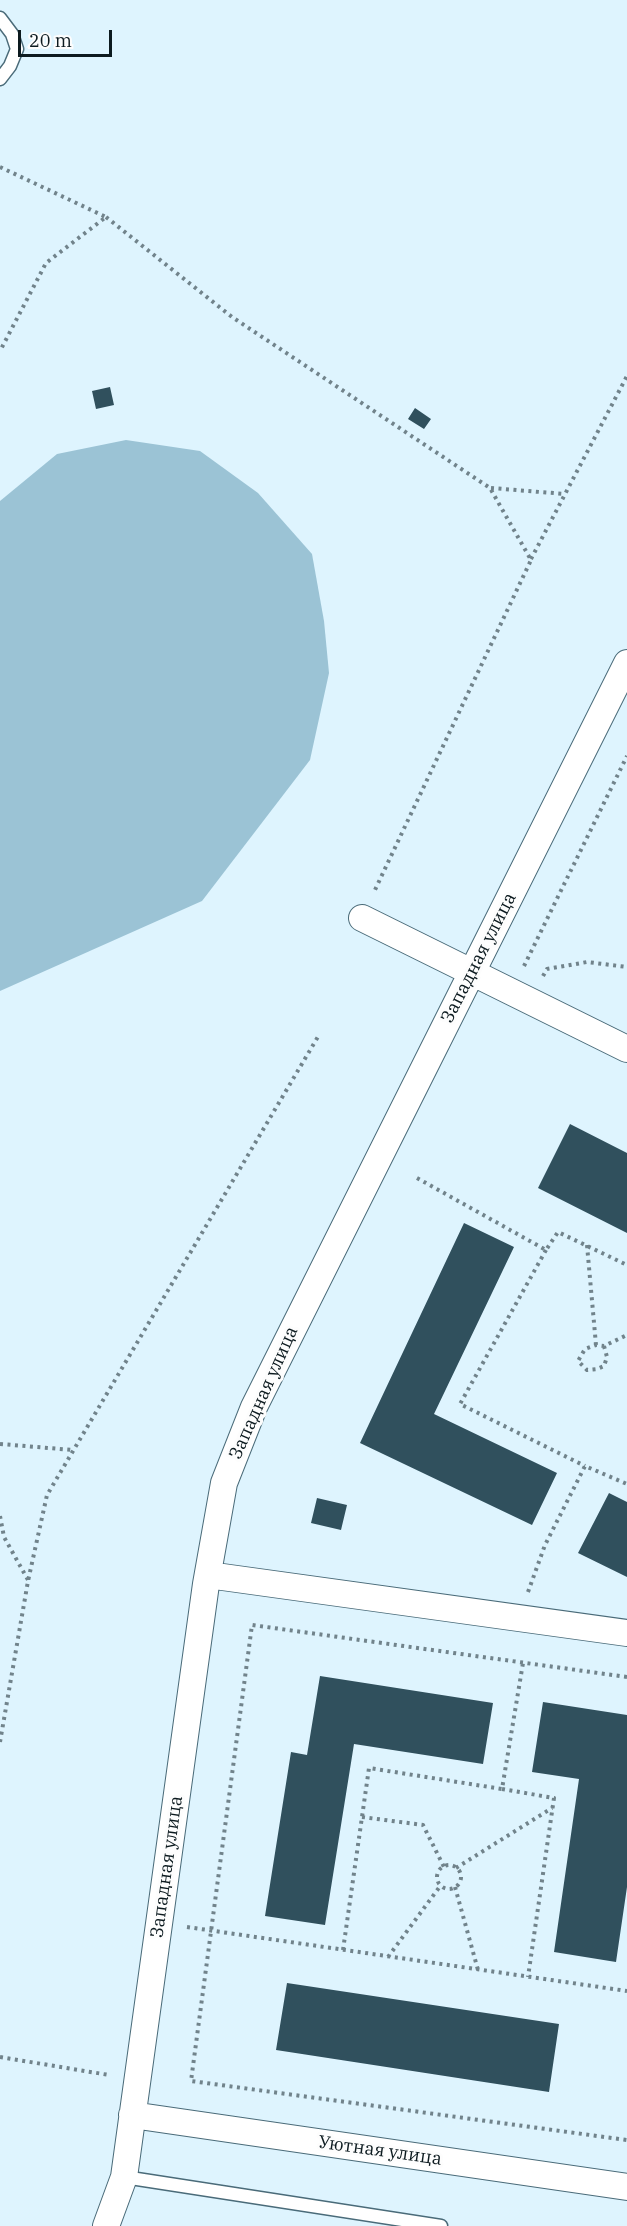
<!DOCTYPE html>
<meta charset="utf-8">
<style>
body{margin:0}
#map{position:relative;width:627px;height:2226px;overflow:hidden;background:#def4fe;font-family:"IBM Plex Serif",serif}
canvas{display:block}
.scale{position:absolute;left:18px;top:30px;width:94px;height:27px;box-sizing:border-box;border:3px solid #0c1a1f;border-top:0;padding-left:8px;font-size:18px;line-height:21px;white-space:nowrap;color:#0c1a1f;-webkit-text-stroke:4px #fdfdfd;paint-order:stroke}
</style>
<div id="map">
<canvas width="627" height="2226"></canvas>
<div class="scale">20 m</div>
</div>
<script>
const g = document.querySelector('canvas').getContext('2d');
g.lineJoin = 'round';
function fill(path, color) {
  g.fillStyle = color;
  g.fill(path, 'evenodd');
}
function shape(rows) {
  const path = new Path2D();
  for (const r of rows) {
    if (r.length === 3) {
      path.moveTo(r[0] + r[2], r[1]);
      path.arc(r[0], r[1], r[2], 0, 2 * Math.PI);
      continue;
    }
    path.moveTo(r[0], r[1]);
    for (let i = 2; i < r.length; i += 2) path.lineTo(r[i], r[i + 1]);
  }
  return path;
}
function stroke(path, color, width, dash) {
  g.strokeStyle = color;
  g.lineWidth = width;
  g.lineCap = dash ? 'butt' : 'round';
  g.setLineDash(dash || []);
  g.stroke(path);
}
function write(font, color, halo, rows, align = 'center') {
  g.font = font + ' "IBM Plex Serif",serif';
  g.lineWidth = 6;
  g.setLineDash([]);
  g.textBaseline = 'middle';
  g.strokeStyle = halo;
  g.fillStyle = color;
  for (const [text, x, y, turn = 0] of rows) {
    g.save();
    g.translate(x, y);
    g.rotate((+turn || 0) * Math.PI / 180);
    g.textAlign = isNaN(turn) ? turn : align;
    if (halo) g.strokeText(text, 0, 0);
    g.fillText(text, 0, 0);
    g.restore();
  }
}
fill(shape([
 [126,440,200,451,258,493,312,554,324,621,329,673,310,760,202,901,0,991,0,501,57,454]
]), '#9bc3d5');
fill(shape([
 [110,387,114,405,96,409,92,391],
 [415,408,431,419,424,429,408,419],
 [570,1124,627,1153,627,1233,538,1188],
 [464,1223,514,1247,434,1414,557,1473,532,1525,360,1443],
 [609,1493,627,1502,627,1577,578,1553],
 [317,1498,347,1505,341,1530,311,1523],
 [320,1676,493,1703,483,1764,354,1744,325,1925,265,1916,291,1752,307,1755],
 [543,1702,627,1715,627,1887,616,1962,554,1952,579,1779,532,1772],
 [287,1983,559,2024,549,2092,276,2050]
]), '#30505d');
const lane = shape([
 [0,18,12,34,17,49,10,66,0,79],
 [124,2180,124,2177,441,2226]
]);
const street = shape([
 [362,918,627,1049],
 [208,1575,627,1633],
 [132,2115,627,2187],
 [106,2226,124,2177,206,1584,224,1483,254,1407,627,663]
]);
stroke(lane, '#4a6b79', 15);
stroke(street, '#4a6b79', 28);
stroke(shape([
 [0,167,106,217,46,263,0,351],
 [106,217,232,317,490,488,531,560,374,892],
 [491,488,565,494],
 [531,559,627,376],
 [524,966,627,756],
 [543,976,547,969,587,962,627,967],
 [417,1178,546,1250,558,1232,627,1265],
 [587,1245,596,1345],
 [546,1250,460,1404,585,1466],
 [604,1346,607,1357,604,1366,597,1369,587,1370,578,1361,585,1349,596,1345,604,1346,627,1335],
 [0,1444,73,1450],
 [0,1516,4,1537,28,1580],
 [528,1592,545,1545,585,1466,627,1484],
 [627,1677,252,1625,191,2081,627,2140],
 [0,1742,28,1581,47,1495,319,1035],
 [502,1789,554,1798,528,1977],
 [362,1817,423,1825,444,1867],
 [449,1877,12],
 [456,1868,552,1808],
 [455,1887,478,1970],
 [187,1927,627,1991],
 [343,1950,369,1768,502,1789,523,1663],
 [388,1957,441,1885],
 [0,2057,109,2075]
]), '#71838b', 4, [3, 4.5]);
stroke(lane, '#fff', 12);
stroke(street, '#fff', 26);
write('18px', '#0c1a1f', '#fdfdfd', [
 ["Западная улица",479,958,-63],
 ["Западная улица",264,1393,-66],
 ["Западная улица",167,1867,-82],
 ["Уютная улица",380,2151,8]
]);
</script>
